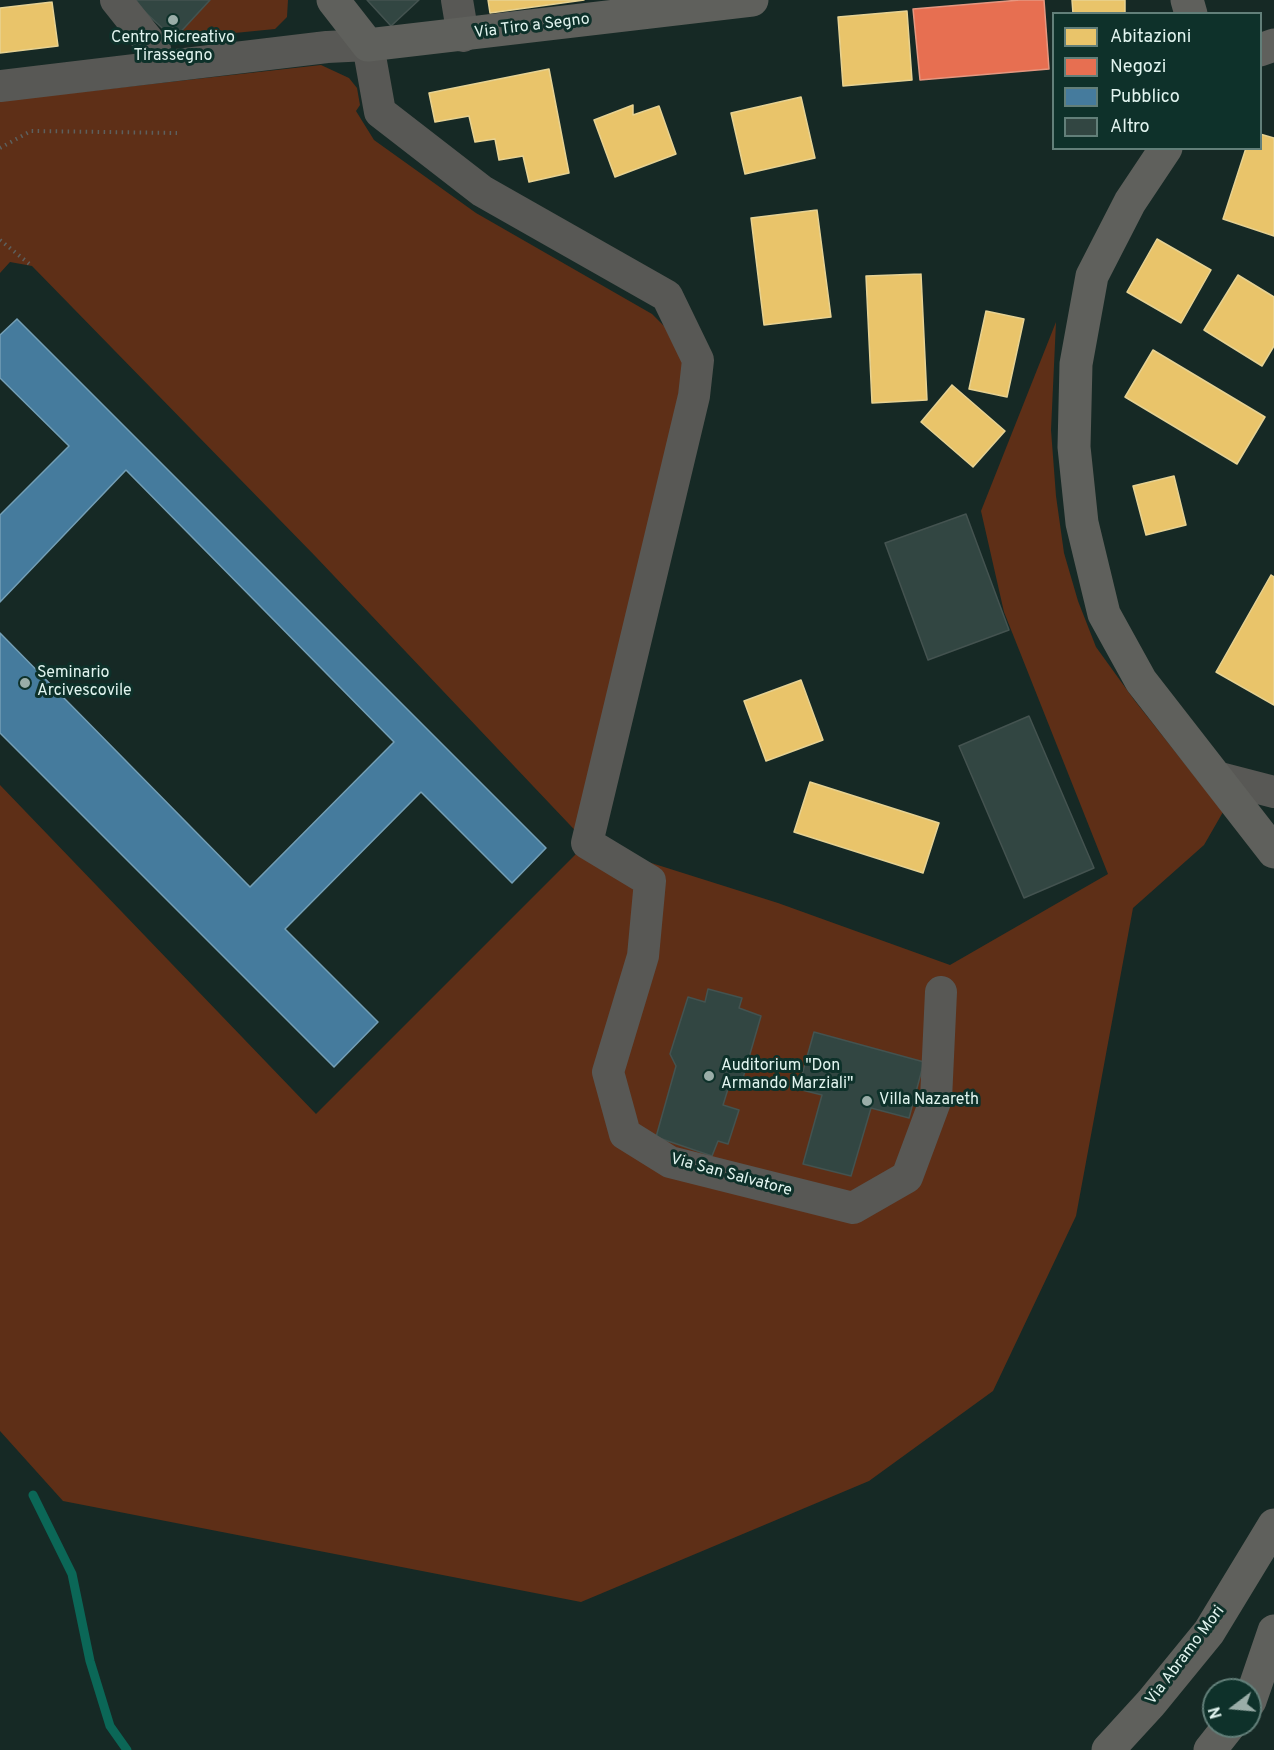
<!DOCTYPE html>
<style>
body{margin:0}
#map{position:relative;width:1274px;height:1750px;overflow:hidden;background:#162925;font-family:Overpass,sans-serif}
canvas{display:block}
.legend{position:absolute;left:1052px;top:12px;width:210px;height:138px;box-sizing:border-box;background:#0e312a;border:2px solid #627f79;margin:0;padding:8px 10px;list-style:none;font-size:18px;color:#e1f4ef}
.legend li{display:flex;align-items:center;gap:12px;height:30px}
.legend b{width:30px;border:2px solid #627f79}
.north{position:absolute;left:1202px;top:1678px;width:60px;height:60px;box-sizing:border-box;background:#0e312a;border:2px solid #627f79;border-radius:50%;rotate:254deg;font-size:16px;font-weight:700;line-height:24px;text-align:center;color:#e1f4ef}
.north::after{content:'';display:block;margin:auto;width:21px;height:27px;background:#9aada8;clip-path:polygon(50% 0,100% 100%,50% 72%,0 100%)}
</style>
<div id="map">
<canvas width="1274" height="1750"></canvas>
<ul class="legend">
<li><b style="height:16px;background:#e9c46a"></b>Abitazioni</li>
<li><b style="height:16px;background:#e76f51"></b>Negozi</li>
<li><b style="height:16px;background:#457b9d"></b>Pubblico</li>
<li><b style="height:16px;background:#324642"></b>Altro</li>
</ul>
<div class="north">N</div>
</div>
<script>
const g = document.querySelector('canvas').getContext('2d');
g.lineJoin = 'round';
function fill(path, color) {
  g.fillStyle = color;
  g.fill(path, 'evenodd');
}
function shape(rows) {
  const path = new Path2D();
  for (const r of rows) {
    path.moveTo(r[0], r[1]);
    for (let i = 2; i < r.length; i += 2) path.lineTo(r[i], r[i + 1]);
  }
  return path;
}
function stroke(path, color, width, dash) {
  g.strokeStyle = color;
  g.lineWidth = width;
  g.lineCap = dash ? 'butt' : 'round';
  g.setLineDash(dash || []);
  g.stroke(path);
}
function write(font, color, halo, rows, align = 'center') {
  g.font = font + ' Overpass,sans-serif';
  g.lineWidth = 6;
  g.setLineDash([]);
  g.textBaseline = 'middle';
  g.strokeStyle = halo;
  g.fillStyle = color;
  for (const [text, x, y, turn = 0] of rows) {
    g.save();
    g.translate(x, y);
    g.rotate((+turn || 0) * Math.PI / 180);
    g.textAlign = isNaN(turn) ? turn : align;
    if (halo) g.strokeText(text, 0, 0);
    g.fillText(text, 0, 0);
    g.restore();
  }
}
fill(shape([
 [210,0,288,0,287,17,275,29,174,39],
 [321,65,349,78,357,88,360,105,356,111,374,140,476,213,652,314,698,360,588,843,778,903,950,965,1108,874,1004,612,981,511,1056,322,1051,430,1056,496,1064,553,1078,601,1096,647,1135,701,1223,812,1204,845,1133,908,1076,1216,993,1391,869,1481,581,1602,63,1501,0,1431,0,785,316,1114,587,843,316,557,32,266,10,262,0,273,0,101]
]), '#5e2f17');
const homes = shape([
 [488,0,584,0,490,13,488,0],
 [1072,0,1125,0,1125,14,1073,14,1072,0],
 [52,2,58,46,0,53,0,8,52,2],
 [907,11,912,80,843,86,838,17,907,11],
 [549,69,569,173,529,182,523,156,499,160,495,139,475,142,469,116,435,122,429,93,549,69],
 [801,97,815,158,745,174,731,113,801,97],
 [633,105,633,115,659,106,676,154,615,177,594,120,633,105],
 [1260,134,1274,138,1274,236,1223,219,1246,148,1260,148,1260,134],
 [817,210,831,317,764,325,751,218,817,210],
 [1157,239,1211,270,1181,323,1127,292,1157,239],
 [921,274,927,400,872,403,866,276,921,274],
 [1238,275,1274,297,1274,346,1262,366,1204,330,1238,275],
 [986,311,1024,319,1007,397,969,389,986,311],
 [1153,350,1265,417,1237,464,1125,397,1153,350],
 [952,385,1005,431,973,467,921,422,952,385],
 [1174,476,1186,525,1146,535,1133,486,1174,476],
 [1271,575,1274,577,1274,705,1216,672,1271,575],
 [801,680,823,740,766,761,744,701,801,680],
 [810,782,939,823,923,873,794,832,810,782]
]);
fill(homes, '#e9c46a');
stroke(homes, '#e7d292', 1.5);
const shops = shape([
 [1020,0,1044,0,1049,69,920,80,913,9,1020,0]
]);
fill(shops, '#e76f51');
stroke(shops, '#e59780', 1.5);
const public = shape([
 [17,319,546,848,512,883,421,792,285,929,378,1022,334,1067,0,733,0,633,250,887,394,742,126,470,0,602,0,515,69,446,0,378,0,335,17,319]
]);
fill(public, '#457b9d');
stroke(public, '#749fb6', 1.5);
stroke(shape([
 [33,1495,72,1574,90,1661,110,1726,127,1750]
]), '#0b6757', 9);
const building = shape([
 [132,0,210,0,174,39,132,0],
 [367,0,419,0,391,26,367,0],
 [966,514,1009,630,928,660,885,543,966,514],
 [1029,716,1094,868,1024,898,959,746,1029,716],
 [708,989,742,998,739,1008,761,1016,741,1085,728,1089,723,1105,739,1110,728,1144,718,1141,712,1156,656,1137,676,1066,670,1054,688,997,705,1002,708,989],
 [814,1032,924,1062,909,1118,871,1108,851,1176,803,1164,822,1095,798,1089,814,1032]
]);
fill(building, '#324642');
stroke(building, '#445350', 1.5);
stroke(shape([
 [0,148,31,131,177,133],
 [0,240,32,266]
]), '#5d605e', 4, [1.5, 4.5]);
stroke(shape([
 [116,0,155,49,159,67],
 [457,0,463,36],
 [0,86,327,47,368,45,380,112,482,191,667,296,698,360,694,396,587,843,650,881,643,956,608,1072,625,1134,670,1162,853,1208,907,1177,936,1099,941,992],
 [1216,777,1274,792]
]), '#585855', 32);
stroke(shape([
 [333,0,368,45,752,0],
 [1187,0,1191,14],
 [1260,50,1274,45],
 [1166,148,1130,202,1092,276,1076,364,1074,447,1082,523,1104,614,1141,681,1274,852],
 [1250,1701,1274,1631],
 [1108,1750,1151,1703,1209,1632,1274,1525],
 [1210,1750,1229,1726]
]), '#5f605c', 33);
for (const [x, y, r, color] of [
 [173,20,6,"#9aada8"],
 [25,683,6,"#9aada8"],
 [709,1076,6,"#9aada8"],
 [867,1101,6,"#9aada8"]
]) {
  const dot = new Path2D();
  dot.arc(x, y, r, 0, 2 * Math.PI);
  g.fillStyle = color;
  g.fill(dot);
  stroke(dot, '#0e312a', 2);
}
write('16px', '#e1f4ef', '#0e312a', [
 ["Via Tiro a Segno",532,27,-7],
 ["Via San Salvatore",731,1176,15],
 ["Via Abramo Mori",1186,1656,-53]
]);
write('16px', '#e1f4ef', '#0e312a', [
 ["Centro Ricreativo",173,39,"center"],
 ["Tirassegno",173,57,"center"],
 ["Seminario",37,674],
 ["Arcivescovile",37,692],
 ["Auditorium \"Don",721,1067],
 ["Armando Marziali\"",721,1085],
 ["Villa Nazareth",879,1101]
], 'left');
</script>
